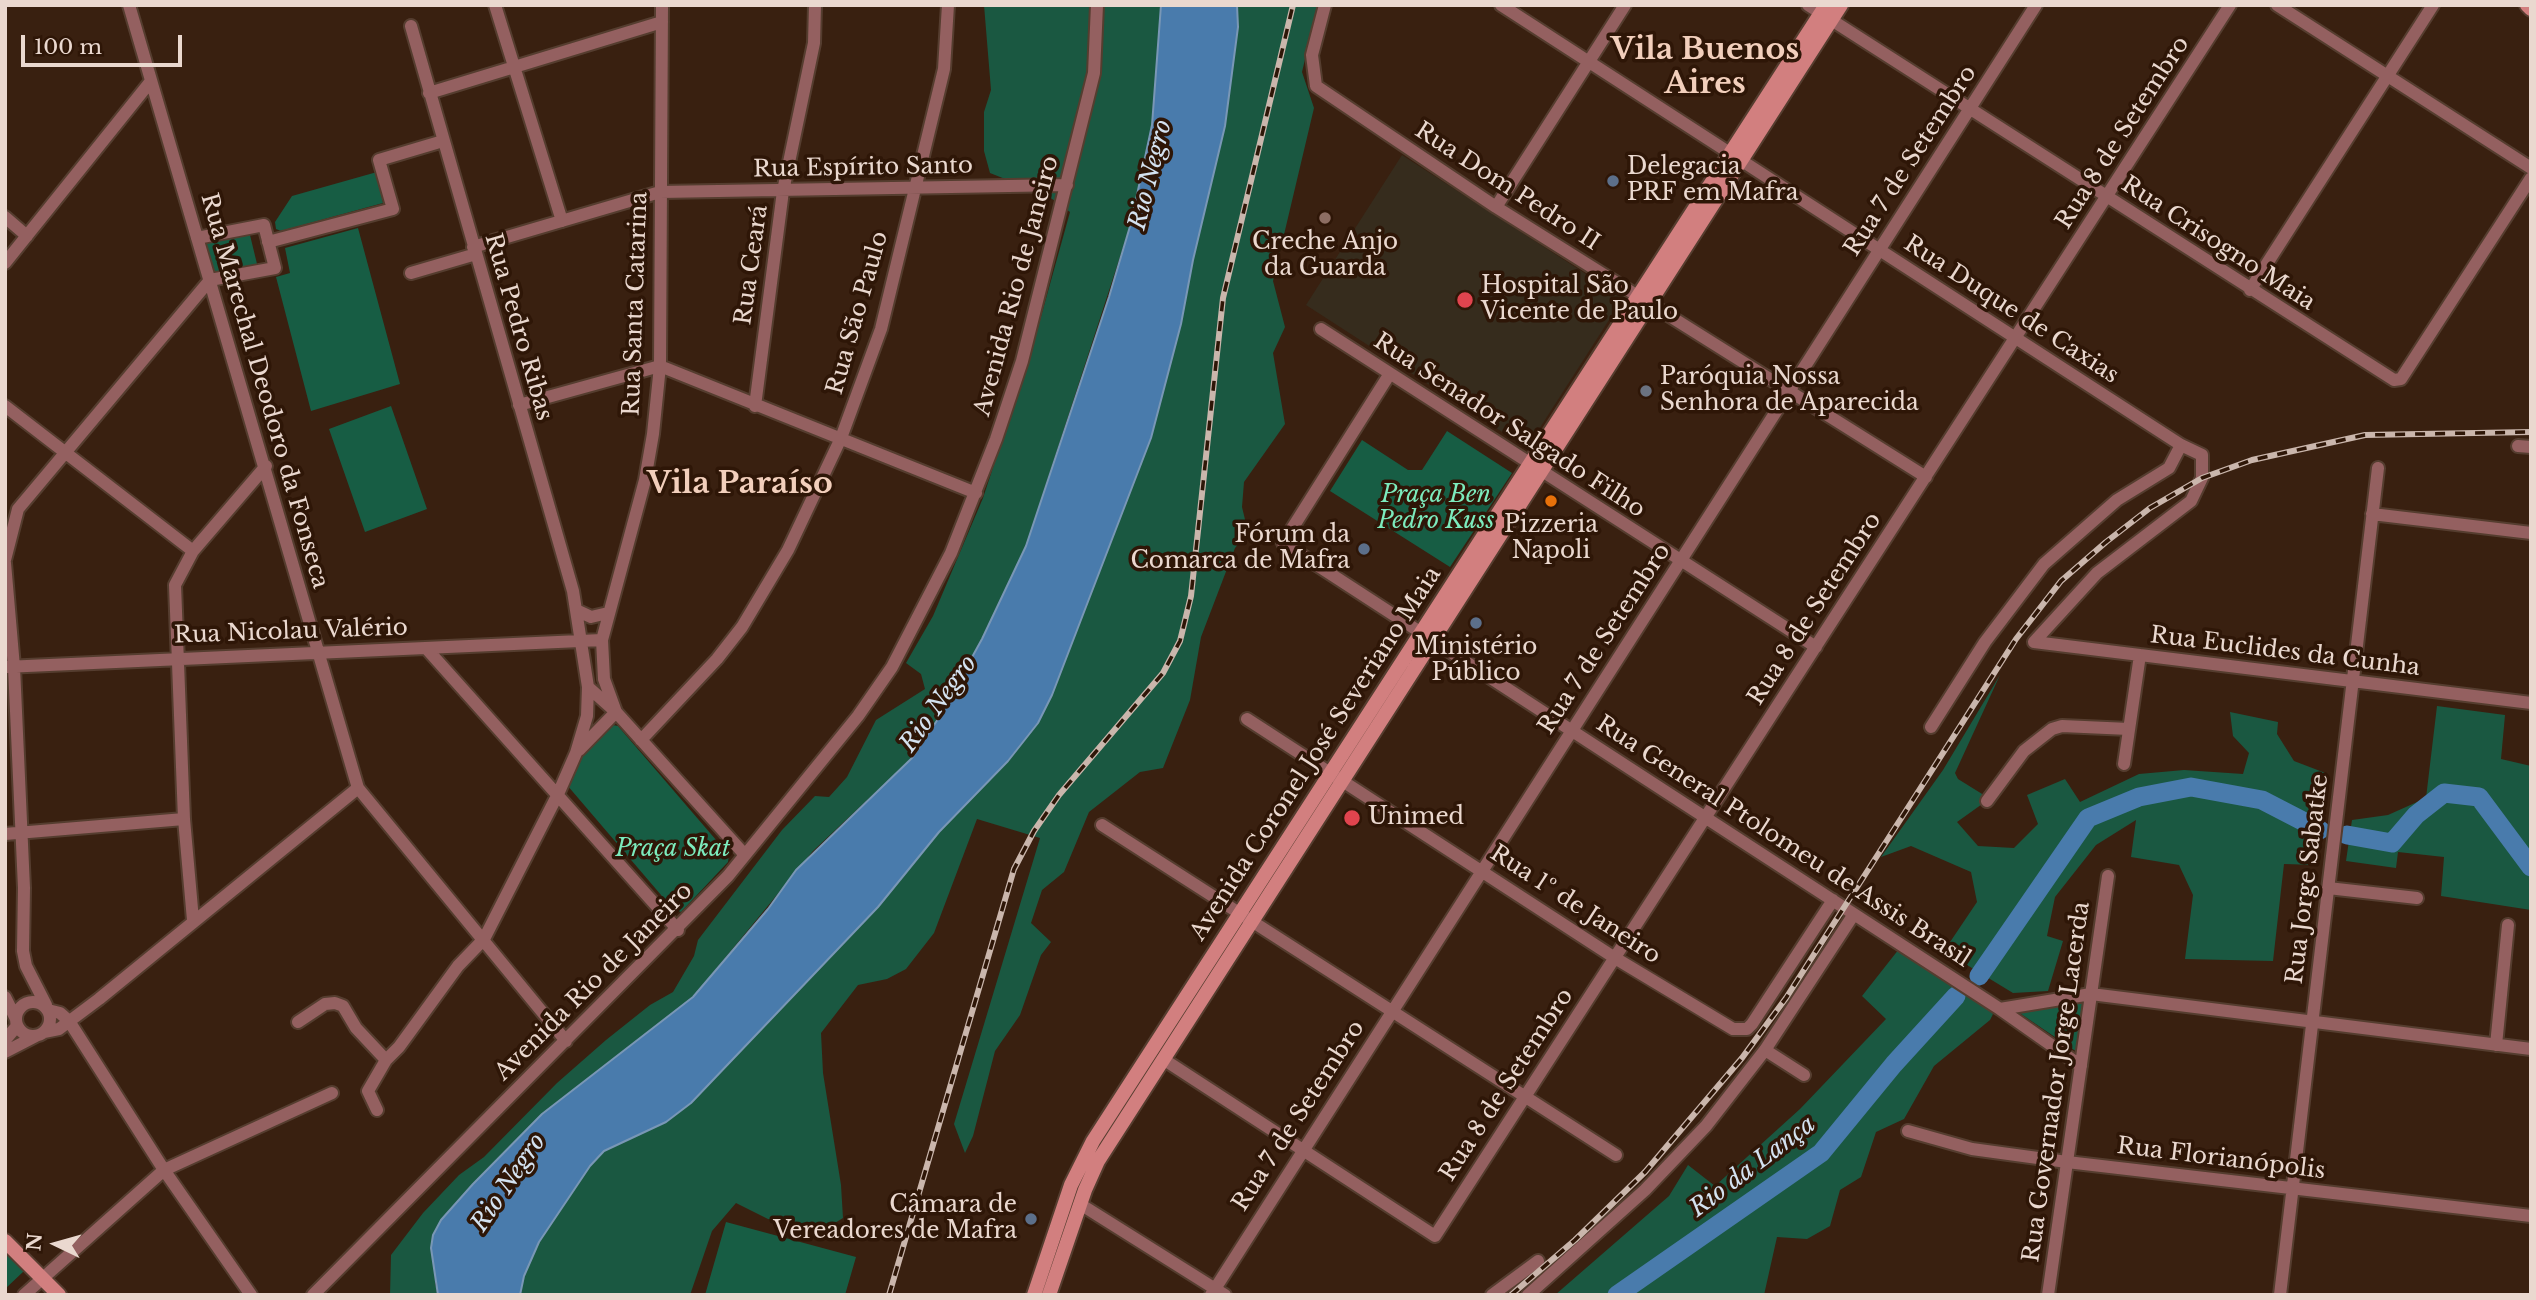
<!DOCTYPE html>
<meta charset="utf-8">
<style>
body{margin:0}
#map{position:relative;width:2536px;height:1300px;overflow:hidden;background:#392010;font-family:"Libre Baskerville",serif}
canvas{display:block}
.frame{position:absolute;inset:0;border:7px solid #ead8cf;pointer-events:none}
.north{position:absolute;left:21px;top:1209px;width:70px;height:70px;-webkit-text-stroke:5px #2e1607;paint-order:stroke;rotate:275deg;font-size:19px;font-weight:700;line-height:28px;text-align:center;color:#ead8cf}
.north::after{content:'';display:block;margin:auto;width:24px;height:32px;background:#ead8cf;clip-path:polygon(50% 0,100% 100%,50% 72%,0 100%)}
.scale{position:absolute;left:21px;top:35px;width:161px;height:32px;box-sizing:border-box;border:4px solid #ead8cf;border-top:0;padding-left:9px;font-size:21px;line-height:24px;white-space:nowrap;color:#ead8cf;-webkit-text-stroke:5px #2e1607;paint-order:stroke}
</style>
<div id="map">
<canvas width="2536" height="1300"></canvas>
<div class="frame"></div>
<div class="north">N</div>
<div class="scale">100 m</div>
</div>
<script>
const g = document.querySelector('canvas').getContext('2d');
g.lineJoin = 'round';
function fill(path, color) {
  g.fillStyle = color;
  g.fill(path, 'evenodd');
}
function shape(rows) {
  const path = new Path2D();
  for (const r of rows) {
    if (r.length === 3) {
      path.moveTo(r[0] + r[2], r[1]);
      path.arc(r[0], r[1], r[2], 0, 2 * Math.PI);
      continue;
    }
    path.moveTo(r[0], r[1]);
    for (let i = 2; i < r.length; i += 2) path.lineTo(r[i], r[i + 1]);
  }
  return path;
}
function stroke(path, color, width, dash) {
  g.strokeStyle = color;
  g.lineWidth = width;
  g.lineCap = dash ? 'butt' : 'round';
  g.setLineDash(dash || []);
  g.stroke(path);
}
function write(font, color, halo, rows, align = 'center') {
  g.font = font + ' "Libre Baskerville",serif';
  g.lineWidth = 7;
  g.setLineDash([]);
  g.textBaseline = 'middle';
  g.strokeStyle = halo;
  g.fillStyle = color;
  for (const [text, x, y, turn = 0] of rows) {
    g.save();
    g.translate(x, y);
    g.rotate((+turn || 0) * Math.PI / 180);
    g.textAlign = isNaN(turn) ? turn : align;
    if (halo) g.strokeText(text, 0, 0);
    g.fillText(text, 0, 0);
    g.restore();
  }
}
fill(shape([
 [1402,155,1603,285,1605,283,1625,295,1527,448,1306,305]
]), '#362c1d');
fill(shape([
 [377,172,383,203,281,231,276,229,275,222,292,196],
 [358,228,400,384,311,411,276,277,290,273,285,248],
 [249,231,258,268,212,277,205,240],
 [391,406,427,509,365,532,329,429],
 [1447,431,1512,473,1450,567,1330,491,1362,440,1408,470,1422,470],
 [613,725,618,726,729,855,728,862,681,912,673,909,561,778],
 [2085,1002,2077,1052,2018,1012],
 [726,1222,856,1257,845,1295,705,1295],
 [5,1253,24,1271,5,1289]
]), '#175d44');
fill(shape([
 [984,5,1161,5,1152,125,1131,223,1026,546,982,639,938,719,912,758,813,851,693,997,542,1114,473,1184,435,1283,438,1295,390,1295,391,1255,423,1213,459,1175,484,1157,557,1083,606,1040,650,1005,673,992,694,956,698,940,782,830,815,796,829,797,847,777,876,720,925,689,921,674,906,663,933,616,983,498,1032,349,1070,212,1048,196,990,173,984,151,984,112,991,90],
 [1237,5,1318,5,1302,72,1314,108,1273,281,1285,327,1273,353,1285,424,1244,482,1242,507,1248,532,1235,548,1201,637,1190,700,1163,768,1140,772,1089,812,1064,872,1042,890,1031,923,1051,942,1041,955,1020,1015,995,1051,973,1136,965,1153,954,1124,1040,838,977,819,934,933,906,969,887,979,858,985,821,1033,823,1073,841,1185,843,1218,825,1229,768,1219,736,1203,712,1231,690,1295,520,1295,524,1276,539,1242,590,1166,604,1151,666,1122,691,1103,878,907,939,832,1008,761,1038,723,1052,695,1151,438,1181,324,1193,260,1225,126,1238,27],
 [2000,675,1955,773,1958,779,1987,797,1985,802,1957,822,1978,846,2014,848,2038,824,2027,795,2065,779,2080,802,2139,774,2184,770,2243,774,2249,753,2233,736,2230,712,2278,722,2277,734,2294,761,2328,774,2317,865,2284,864,2273,961,2185,959,2193,895,2179,865,2131,857,2136,820,2096,845,2055,897,2047,936,2063,941,2048,991,2013,993,1944,951,1977,902,1971,872,1911,846,1881,857,1943,770],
 [2437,706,2505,715,2501,759,2531,766,2531,910,2441,896,2444,857,2398,852,2396,868,2346,861,2352,820,2388,815,2426,798],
 [1899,949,1990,1009,1993,1014,1990,1020,1934,1066,1904,1119,1876,1132,1861,1177,1840,1190,1830,1226,1807,1239,1777,1237,1764,1295,1555,1295,1669,1196,1688,1165,1715,1186,1800,1109,1886,1019,1862,996]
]), '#1a5841');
const water = shape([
 [1161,5,1237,5,1238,27,1225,126,1193,260,1181,324,1151,438,1052,695,1038,723,1008,761,939,832,878,907,691,1103,666,1122,604,1151,590,1166,539,1242,524,1276,520,1295,438,1295,431,1248,433,1235,441,1220,473,1184,542,1114,693,997,768,909,796,870,912,758,938,719,982,639,1026,546,1109,297,1131,223,1152,125,1161,5]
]);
fill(water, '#497bac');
stroke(water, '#7997b6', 2);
stroke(shape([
 [1620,1292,1626,1295]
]), '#7997b6', 3.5);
stroke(shape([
 [2347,835,2392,843,2416,815,2444,793,2479,797,2531,867],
 [1979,976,2088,818,2139,797,2191,787,2262,800,2320,830],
 [1617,1295,1821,1153,1894,1064,1956,996]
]), '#497bac', 19);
const minor = shape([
 [129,5,358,788,566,1041],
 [495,5,562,221],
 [1325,5,1312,55,1316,86,1496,207,1926,477],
 [1501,5,2181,445,2202,455,2202,478,2191,501,2097,573,2034,642],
 [1808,5,2394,380,2401,379,2531,178],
 [2277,5,2531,168],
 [429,93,662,22],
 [1496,207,1625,5],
 [5,217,27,236],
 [268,242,393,209,379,160,443,141],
 [473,247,660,192,1067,185],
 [5,263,151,81],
 [411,273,476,254],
 [2250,290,2433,5],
 [1321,329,1816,647],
 [1389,375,1283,543,2000,1009,2081,1066],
 [519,405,660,366,976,493],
 [5,406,193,551],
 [755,406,783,191,814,43,815,5],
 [2518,446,2531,447],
 [2372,514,2531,533],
 [5,560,18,509,210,280,275,268,264,225,197,238],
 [5,563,14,667,24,888,23,951,26,966,46,1005],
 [576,610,591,617,608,613],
 [2034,642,2531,703],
 [426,648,678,930],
 [5,667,602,640],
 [588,687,616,712,745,855],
 [1247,719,1615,958,1733,1029,1747,1029,1752,1024,1833,900],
 [1931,727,1985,642,2044,564,2117,500,2169,468,2181,445],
 [641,740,717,659,742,627,788,550,841,438,881,329,944,69,948,5],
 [579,750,616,712,604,679,602,640,645,480,653,434,660,366,662,5],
 [2124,764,2140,655],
 [1987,801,2024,751,2052,729,2062,726,2129,729],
 [1102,825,1616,1155],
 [5,834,184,819],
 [2328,888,2417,898],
 [193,920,184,819,175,585,193,551,266,466],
 [5,997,16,1019],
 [33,1019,17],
 [2000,1009,2091,994,2531,1049],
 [48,1010,60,1013,69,1021,164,1170,251,1295],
 [298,1022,325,1004,335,1003,343,1006,356,1028,386,1060,399,1047,458,966,484,939,558,794,576,753,587,716,588,687,573,591,411,26],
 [44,1032,59,1029,99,999,358,788],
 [5,1040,17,1026],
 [2496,1045,2508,925],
 [1765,1050,1804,1075],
 [5,1052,36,1036],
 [1163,1059,1435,1236,2230,5],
 [377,1110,368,1091,386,1060],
 [1908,1131,1972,1149,2067,1162,2531,1216],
 [1080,1204,1225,1295],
 [24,1295,164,1170,332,1093],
 [313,1295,728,876,858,716,892,667,951,553,996,439,1022,361,1094,73,1097,5],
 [1211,1295,2036,5],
 [1492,1295,1538,1261],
 [1528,1295,1645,1190,1706,1126,1765,1050,1854,914],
 [2048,1295,2108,876],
 [2280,1295,2378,468]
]);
const secondary = shape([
 [2527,5,2531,9],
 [5,1241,59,1295],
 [1034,1295,1071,1185,1093,1141,1826,5],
 [1049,1295,1085,1190,1098,1161,1841,5]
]);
stroke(minor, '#553d2f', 16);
stroke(secondary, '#553d2f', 18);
stroke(minor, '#946060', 12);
stroke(secondary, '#d27f7f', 14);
const rail = shape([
 [889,1295,1014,869,1034,831,1059,795,1163,673,1180,641,1191,596,1223,298,1293,5],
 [1511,1295,1575,1240,1645,1172,1742,1058,1786,998,2016,639,2061,581,2106,542,2150,508,2202,478,2252,460,2365,435,2531,432]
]);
stroke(rail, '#cab6ac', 6);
stroke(rail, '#2e1607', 3.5, [10]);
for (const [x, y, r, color] of [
 [1613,181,7,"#5c6f8a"],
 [1325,218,7,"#8d6e63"],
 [1465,300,9,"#e0444e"],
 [1646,391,7,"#6b7280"],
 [1551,501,7,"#e8710a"],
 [1364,549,7,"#5c6f8a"],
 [1476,623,7,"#5c6f8a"],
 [1352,818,9,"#e0444e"],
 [1031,1219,7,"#5c6f8a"]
]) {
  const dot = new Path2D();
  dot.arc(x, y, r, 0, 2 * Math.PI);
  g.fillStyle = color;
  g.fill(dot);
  stroke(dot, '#2e1607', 2.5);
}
write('23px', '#ead8cf', '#2e1607', [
 ["Rua 8 de Setembro",2123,133,-57],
 ["Rua 7 de Setembro",1911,161,-57],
 ["Rua Espírito Santo",863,168,-1],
 ["Rua Dom Pedro II",1507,187,33],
 ["Rua Crisogno Maia",2218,244,33],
 ["Rua Ceará",752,265,-82],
 ["Avenida Rio de Janeiro",1017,286,-75],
 ["Rua Santa Catarina",636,304,-88],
 ["Rua Duque de Caxias",2011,310,33],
 ["Rua São Paulo",858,313,-74],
 ["Rua Pedro Ribas",518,327,74],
 ["Rua Marechal Deodoro da Fonseca",264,391,74],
 ["Rua Senador Salgado Filho",1509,426,33],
 ["Rua 8 de Setembro",1815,609,-57],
 ["Rua Nicolau Valério",291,632,-2],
 ["Rua 7 de Setembro",1605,639,-57],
 ["Rua Euclides da Cunha",2285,652,7],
 ["Avenida Coronel José Severiano Maia",1316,754,-57],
 ["Rua General Ptolomeu de Assis Brasil",1783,842,33],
 ["Rua Jorge Sabatke",2308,879,-83],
 ["Rua 1º de Janeiro",1575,905,33],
 ["Avenida Rio de Janeiro",594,982,-45],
 ["Rua Governador Jorge Lacerda",2057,1082,-82],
 ["Rua 8 de Setembro",1507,1085,-57],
 ["Rua 7 de Setembro",1299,1116,-57],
 ["Rua Florianópolis",2221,1159,7]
]);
write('23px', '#ead8cf', '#2e1607', [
 ["Delegacia",1627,168],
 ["PRF em Mafra",1627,194],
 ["Creche Anjo",1325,243,"center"],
 ["da Guarda",1325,269,"center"],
 ["Hospital São",1481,287],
 ["Vicente de Paulo",1481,313],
 ["Paróquia Nossa",1660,378],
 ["Senhora de Aparecida",1660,404],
 ["Pizzeria",1551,526,"center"],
 ["Napoli",1551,552,"center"],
 ["Fórum da",1350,536,"right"],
 ["Comarca de Mafra",1350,562,"right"],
 ["Ministério",1476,648,"center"],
 ["Público",1476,674,"center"],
 ["Unimed",1368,818],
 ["Câmara de",1017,1206,"right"],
 ["Vereadores de Mafra",1017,1232,"right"]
], 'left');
write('italic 23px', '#7cebbd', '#2e1607', [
 ["Praça Ben",1436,496],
 ["Pedro Kuss",1436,522],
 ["Praça Skat",673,850]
]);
write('italic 24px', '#d4e2f0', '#2e1607', [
 ["Rio Negro",1151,175,-76],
 ["Rio Negro",939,704,-54],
 ["Rio da Lança",1753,1167,-37],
 ["Rio Negro",509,1183,-56]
]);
write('bold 30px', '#f2cfbc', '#2e1607', [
 ["Vila Buenos",1705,51],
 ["Aires",1705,85],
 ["Vila Paraíso",740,485]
]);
</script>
